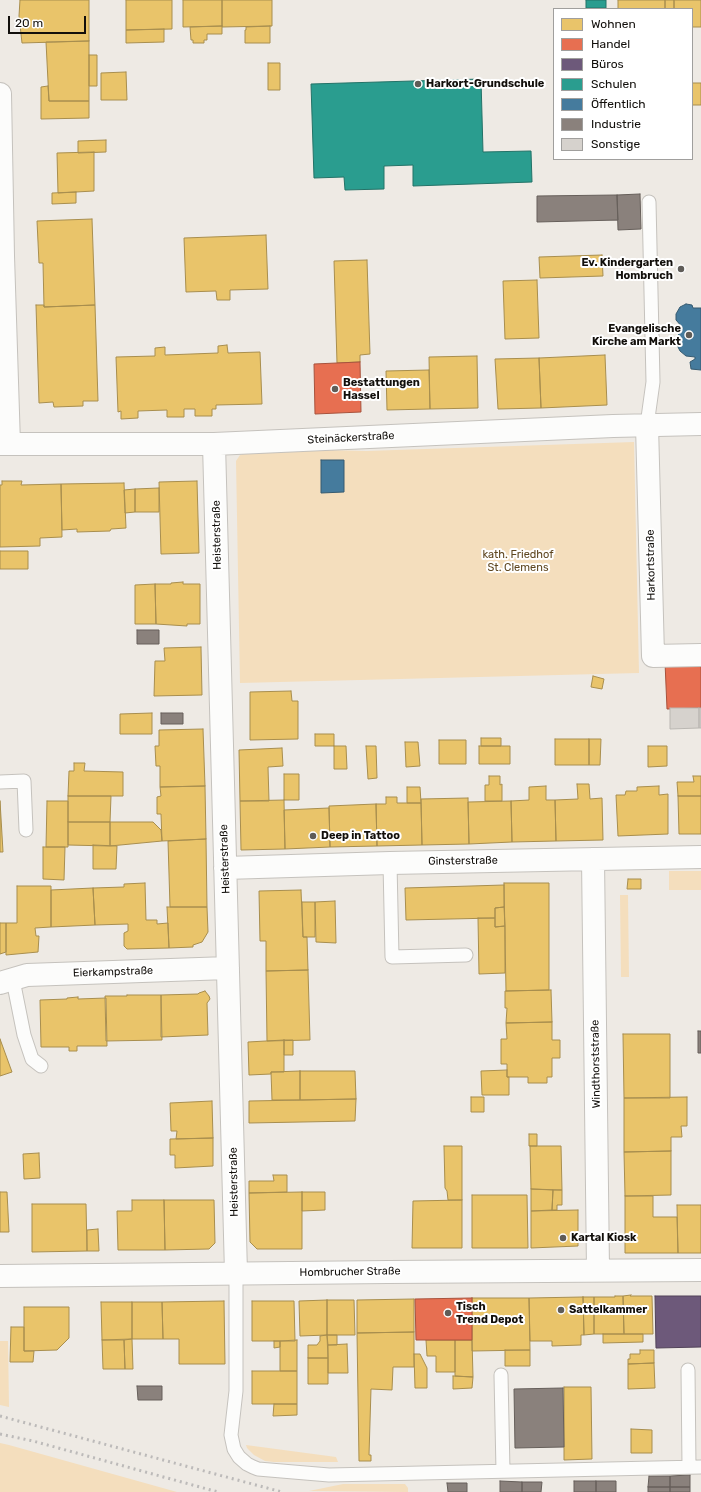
<!DOCTYPE html>
<meta charset="utf-8">
<style>
body{margin:0}
#map{position:relative;width:701px;height:1492px;overflow:hidden;background:#eeeae4;font-family:Rubik,sans-serif}
canvas{display:block}
.legend{position:absolute;left:553px;top:8px;width:140px;height:152px;box-sizing:border-box;background:#fff;border:1px solid #a09f9d;margin:0;padding:5px 7px;list-style:none;font-size:12px;color:#120f0b}
.legend li{display:flex;align-items:center;gap:8px;height:20px}
.legend b{width:20px;border:1px solid #a09f9d}
.scale{position:absolute;left:8px;top:16px;width:78px;height:18px;box-sizing:border-box;border:2px solid #120f0b;border-top:0;padding-left:5px;font-size:12px;line-height:14px;white-space:nowrap;color:#120f0b;-webkit-text-stroke:3px #fff;paint-order:stroke}
</style>
<div id="map">
<canvas width="701" height="1492"></canvas>
<ul class="legend">
<li><b style="height:11px;background:#e9c46a"></b>Wohnen</li>
<li><b style="height:11px;background:#e76f51"></b>Handel</li>
<li><b style="height:11px;background:#6d597a"></b>Büros</li>
<li><b style="height:11px;background:#2a9d8f"></b>Schulen</li>
<li><b style="height:11px;background:#457b9d"></b>Öffentlich</li>
<li><b style="height:11px;background:#8a817c"></b>Industrie</li>
<li><b style="height:11px;background:#d6d2cd"></b>Sonstige</li>
</ul>
<div class="scale">20 m</div>
</div>
<script>
const g = document.querySelector('canvas').getContext('2d');
g.lineJoin = 'round';
function fill(path, color) {
  g.fillStyle = color;
  g.fill(path, 'evenodd');
}
function shape(rows) {
  const path = new Path2D();
  for (const r of rows) {
    path.moveTo(r[0], r[1]);
    for (let i = 2; i < r.length; i += 2) path.lineTo(r[i], r[i + 1]);
  }
  return path;
}
function stroke(path, color, width, dash) {
  g.strokeStyle = color;
  g.lineWidth = width;
  g.lineCap = dash ? 'butt' : 'round';
  g.setLineDash(dash || []);
  g.stroke(path);
}
function write(font, color, halo, rows, align = 'center') {
  g.font = font + ' Rubik,sans-serif';
  g.lineWidth = 4;
  g.setLineDash([]);
  g.textBaseline = 'middle';
  g.strokeStyle = halo;
  g.fillStyle = color;
  for (const [text, x, y, turn = 0] of rows) {
    g.save();
    g.translate(x, y);
    g.rotate((+turn || 0) * Math.PI / 180);
    g.textAlign = isNaN(turn) ? turn : align;
    if (halo) g.strokeText(text, 0, 0);
    g.fillText(text, 0, 0);
    g.restore();
  }
}
fill(shape([
 [634,442,639,673,240,683,236,461,240,455,247,452,327,450,366,451],
 [669,871,701,871,701,890,669,890],
 [620,895,628,895,629,977,621,977],
 [0,1341,8,1341,9,1407,0,1405],
 [0,1443,9,1445,177,1492,0,1492],
 [246,1445,336,1457,338,1462,274,1462,265,1461,254,1455,247,1448],
 [343,1484,405,1484,408,1488,408,1492,309,1491]
]), '#f4debd');
const homes = shape([
 [20,0,89,0,89,41,22,43,19,16,20,0],
 [126,0,172,0,172,29,126,30,126,0],
 [183,0,222,0,222,26,183,27,183,0],
 [222,0,272,0,272,26,222,27,222,0],
 [618,0,665,0,665,9,618,9,618,0],
 [665,0,674,0,674,9,665,9,665,0],
 [674,0,701,0,701,27,692,27,692,9,674,9,674,0],
 [222,26,222,34,207,34,207,40,204,40,204,43,193,43,193,40,191,40,190,27,222,26],
 [270,26,270,43,245,43,245,30,246,30,246,27,270,26],
 [164,29,164,42,126,43,126,30,164,29],
 [89,41,89,101,49,101,46,42,89,41],
 [89,55,97,55,97,86,89,86,89,55],
 [268,63,280,63,280,90,268,90,268,63],
 [126,72,127,100,101,100,101,73,126,72],
 [692,83,701,83,701,105,692,105,692,83],
 [48,86,49,101,89,101,89,118,41,119,41,87,48,86],
 [106,140,106,152,78,153,78,141,106,140],
 [94,152,94,191,58,193,57,153,94,152],
 [76,192,76,203,52,204,52,193,76,192],
 [92,219,95,305,44,307,43,263,39,263,37,221,92,219],
 [266,235,268,289,230,290,230,300,217,300,216,291,186,292,184,238,266,235],
 [602,255,603,276,540,278,539,257,602,255],
 [367,260,370,354,360,355,360,362,337,363,334,261,367,260],
 [537,280,539,338,505,339,503,281,537,280],
 [36,305,44,305,44,307,95,305,98,401,83,401,83,406,54,407,53,402,39,403,36,305],
 [227,345,228,353,260,352,262,404,216,405,216,409,212,409,212,416,195,416,195,409,184,409,184,417,167,417,167,410,138,411,138,418,121,419,121,411,118,412,116,357,155,356,155,348,165,347,165,355,218,353,218,346,227,345],
 [605,355,607,405,541,408,539,358,605,355],
 [477,356,478,408,430,409,429,357,477,356],
 [539,358,541,408,498,409,495,359,539,358],
 [429,370,430,409,387,410,386,371,429,370],
 [2,481,22,481,21,485,61,484,62,537,40,538,40,546,0,547,0,485,2,485,2,481],
 [197,481,199,553,161,554,159,482,197,481],
 [124,483,126,528,111,529,110,531,77,532,77,529,62,530,61,484,124,483],
 [159,488,159,512,135,512,135,489,159,488],
 [135,489,135,512,125,513,124,490,135,489],
 [0,551,28,551,28,569,0,569,0,551],
 [183,582,183,584,200,584,200,624,187,624,187,626,156,624,155,584,171,584,171,583,183,582],
 [155,584,156,624,135,624,135,585,155,584],
 [201,647,202,695,154,696,155,661,165,661,164,648,201,647],
 [593,676,604,679,602,689,591,687,593,676],
 [291,691,292,701,298,701,298,739,250,740,250,692,291,691],
 [152,713,152,734,120,734,120,714,152,713],
 [203,729,205,786,160,787,160,766,156,766,155,746,159,746,159,730,203,729],
 [315,734,334,734,334,746,315,746,315,734],
 [481,738,501,738,501,746,481,746,481,738],
 [555,739,589,739,589,765,555,765,555,739],
 [589,739,601,739,600,765,589,765,589,739],
 [439,740,466,740,466,764,439,764,439,740],
 [405,742,418,742,420,766,406,767,405,742],
 [334,746,346,746,347,769,334,769,334,746],
 [366,746,376,746,377,778,368,779,366,746],
 [479,746,510,746,510,764,479,764,479,746],
 [648,746,667,746,667,766,648,767,648,746],
 [282,748,283,766,268,767,269,801,240,801,239,750,282,748],
 [74,763,85,763,84,771,123,772,123,796,68,796,69,771,74,771,74,763],
 [284,774,299,774,299,800,284,800,284,774],
 [489,776,500,776,500,785,502,784,502,801,485,801,485,785,489,785,489,776],
 [693,776,701,776,701,796,678,796,677,782,694,782,693,776],
 [577,784,589,784,590,799,602,798,603,840,556,841,555,800,578,799,577,784],
 [205,786,206,839,162,841,161,814,157,814,157,797,161,796,160,787,205,786],
 [546,786,546,800,555,800,556,841,512,842,511,801,529,800,529,787,546,786],
 [659,786,659,795,668,794,668,834,618,836,616,795,625,795,626,791,637,791,637,787,659,786],
 [407,787,420,787,421,803,407,803,407,787],
 [68,796,111,796,110,822,68,822,68,796],
 [678,796,701,796,701,834,679,834,678,796],
 [386,797,397,797,397,803,421,803,422,845,377,846,376,804,386,804,386,797],
 [468,798,469,844,422,845,421,799,468,798],
 [284,800,285,849,241,850,240,801,284,800],
 [0,801,3,852,0,852,0,801],
 [47,801,68,801,68,847,46,847,47,801],
 [511,801,512,842,469,844,468,802,511,801],
 [376,804,377,846,330,847,329,806,376,804],
 [329,808,330,847,285,849,284,810,329,808],
 [68,822,110,822,110,846,68,845,68,822],
 [110,822,153,822,161,830,162,841,110,846,110,822],
 [206,839,207,907,170,907,168,841,206,839],
 [93,845,117,846,116,869,93,869,93,845],
 [43,847,65,847,64,880,43,879,43,847],
 [628,879,641,879,641,889,627,889,628,879],
 [145,883,146,920,157,920,157,924,168,923,169,948,127,949,124,946,124,933,128,931,128,924,95,925,93,888,124,887,124,884,145,883],
 [504,883,549,883,549,990,506,991,504,883],
 [504,885,504,907,495,908,495,918,406,920,405,888,504,885],
 [17,886,51,886,51,927,35,928,36,936,39,936,38,952,6,955,6,923,17,923,17,886],
 [93,888,95,925,51,927,51,890,93,888],
 [301,890,303,937,307,937,308,970,266,971,266,941,260,941,259,891,301,890],
 [335,901,336,943,316,942,315,902,335,901],
 [302,902,315,902,315,937,303,937,302,902],
 [167,907,207,907,208,932,202,942,193,945,193,947,169,948,167,907],
 [504,907,505,926,495,927,495,908,504,907],
 [478,918,495,918,495,927,505,926,505,973,479,974,478,918],
 [0,923,6,923,6,952,0,954,0,923],
 [308,970,310,1040,267,1041,266,971,308,970],
 [551,990,552,1022,506,1023,507,1008,505,1008,505,991,551,990],
 [205,991,209,996,210,999,207,1003,208,1035,161,1037,161,995,198,994,199,993,205,991],
 [127,995,161,995,162,1040,106,1041,105,996,127,996,127,995],
 [78,997,78,999,106,998,107,1046,77,1046,77,1051,69,1051,69,1047,41,1047,40,1000,67,999,67,998,78,997],
 [552,1022,552,1040,560,1040,560,1058,552,1058,552,1077,547,1077,547,1083,528,1083,528,1077,507,1077,507,1064,501,1064,501,1039,507,1039,506,1023,552,1022],
 [623,1034,670,1034,670,1098,624,1098,623,1034],
 [0,1039,12,1072,0,1076,0,1039],
 [284,1040,284,1072,271,1072,271,1074,249,1075,248,1042,284,1040],
 [284,1040,293,1040,293,1055,284,1055,284,1040],
 [507,1070,507,1077,509,1077,509,1095,482,1095,481,1071,507,1070],
 [300,1071,300,1100,272,1100,271,1072,300,1071],
 [300,1071,355,1071,356,1099,300,1100,300,1071],
 [471,1097,484,1097,484,1112,471,1112,471,1097],
 [687,1097,687,1126,681,1126,682,1137,671,1137,671,1151,624,1152,624,1098,687,1097],
 [356,1099,355,1121,249,1123,249,1101,356,1099],
 [212,1101,213,1138,176,1139,177,1131,171,1131,170,1103,212,1101],
 [529,1134,537,1134,537,1146,529,1146,529,1134],
 [213,1138,213,1166,175,1168,175,1155,170,1155,170,1139,213,1138],
 [444,1146,462,1146,462,1200,448,1200,447,1191,445,1188,444,1146],
 [530,1146,561,1146,562,1190,531,1189,530,1146],
 [671,1151,671,1195,625,1196,624,1152,671,1151],
 [39,1153,40,1178,24,1179,23,1154,39,1153],
 [273,1175,287,1175,287,1192,249,1193,249,1181,274,1181,273,1175],
 [531,1189,553,1190,552,1210,531,1211,531,1189],
 [553,1190,562,1190,562,1205,557,1205,557,1210,552,1210,553,1190],
 [0,1192,7,1192,9,1232,0,1232,0,1192],
 [302,1192,302,1249,257,1249,250,1242,249,1193,302,1192],
 [302,1192,325,1192,325,1210,302,1211,302,1192],
 [472,1195,527,1195,528,1248,472,1248,472,1195],
 [625,1196,653,1196,653,1217,677,1217,678,1253,625,1253,625,1196],
 [132,1200,164,1200,165,1250,118,1250,117,1211,132,1211,132,1200],
 [164,1200,214,1200,215,1243,209,1249,165,1250,164,1200],
 [462,1200,462,1248,412,1248,413,1201,462,1200],
 [32,1204,86,1204,87,1251,32,1252,32,1204],
 [677,1205,701,1205,701,1253,678,1253,677,1205],
 [578,1210,578,1246,531,1248,531,1211,578,1210],
 [98,1229,99,1251,87,1251,87,1230,98,1229],
 [631,1295,630,1296,652,1296,653,1334,624,1334,623,1296,631,1295],
 [615,1296,623,1296,624,1334,594,1334,594,1297,615,1297,615,1296],
 [583,1297,584,1335,581,1335,581,1345,552,1346,552,1341,530,1341,529,1298,583,1297],
 [583,1297,594,1297,594,1334,584,1335,583,1297],
 [472,1298,529,1298,530,1350,472,1351,472,1298],
 [414,1299,414,1332,357,1333,357,1300,414,1299],
 [327,1300,354,1300,355,1335,327,1335,327,1300],
 [327,1300,327,1335,300,1336,299,1301,327,1300],
 [224,1301,225,1364,179,1364,179,1339,163,1339,162,1302,224,1301],
 [252,1301,294,1301,295,1341,252,1341,252,1301],
 [101,1302,132,1302,132,1339,102,1340,101,1302],
 [132,1302,162,1302,163,1339,132,1339,132,1302],
 [24,1307,69,1307,69,1338,57,1350,24,1351,24,1307],
 [11,1327,24,1327,24,1351,34,1351,33,1362,10,1362,11,1327],
 [414,1332,414,1367,393,1367,392,1390,371,1389,369,1455,371,1455,371,1461,359,1461,357,1333,414,1332],
 [603,1334,643,1334,643,1342,603,1343,603,1334],
 [327,1335,328,1358,308,1358,308,1345,317,1345,320,1341,320,1336,327,1335],
 [327,1335,337,1335,337,1345,328,1345,327,1335],
 [132,1339,133,1369,125,1369,124,1340,132,1339],
 [102,1340,124,1340,125,1369,103,1369,102,1340],
 [297,1340,297,1371,280,1371,280,1341,297,1340],
 [426,1340,455,1340,455,1372,436,1372,436,1356,427,1356,426,1340],
 [455,1340,472,1340,473,1377,455,1376,455,1340],
 [274,1341,280,1341,280,1347,274,1348,274,1341],
 [347,1344,348,1373,328,1373,328,1345,347,1344],
 [505,1350,530,1350,530,1366,505,1366,505,1350],
 [640,1350,654,1350,654,1363,628,1364,628,1359,630,1359,630,1354,640,1354,640,1350],
 [414,1354,420,1354,427,1368,427,1388,415,1388,414,1354],
 [308,1358,328,1358,328,1384,308,1384,308,1358],
 [654,1363,655,1388,628,1389,628,1364,654,1363],
 [252,1371,297,1371,297,1404,252,1404,252,1371],
 [453,1376,473,1377,472,1388,453,1389,453,1376],
 [564,1387,591,1387,592,1459,564,1460,564,1387],
 [274,1404,297,1404,297,1415,273,1416,274,1404],
 [631,1429,652,1430,652,1453,631,1453,631,1429]
]);
fill(homes, '#e9c46a');
stroke(homes, '#a88e4e', 1);
const shops = shape([
 [360,362,361,412,315,414,314,364,360,362],
 [701,661,701,708,667,709,665,662,701,661],
 [472,1298,472,1340,416,1340,415,1299,472,1298]
]);
fill(shops, '#e76f51');
stroke(shops, '#a7523c', 1);
const offices = shape([
 [655,1296,701,1296,701,1347,656,1348,655,1296]
]);
fill(offices, '#6d597a');
stroke(offices, '#524359', 1);
const schools = shape([
 [586,0,606,0,606,8,586,8,586,0],
 [481,79,483,152,531,151,532,182,413,186,413,165,384,166,384,189,345,190,344,177,314,178,311,84,481,79]
]);
fill(schools, '#2a9d8f');
stroke(schools, '#237267', 1);
const public = shape([
 [686,304,692,305,693,308,701,308,701,370,691,369,690,362,695,359,695,357,686,356,680,351,677,345,677,337,683,328,676,320,676,314,680,307,686,304],
 [321,460,344,460,344,492,321,493,321,460]
]);
fill(public, '#457b9d');
stroke(public, '#365b71', 1);
const industry = shape([
 [640,194,641,229,618,230,617,195,640,194],
 [617,195,618,220,537,222,537,196,617,195],
 [137,630,159,630,159,644,137,644,137,630],
 [161,713,183,713,183,724,161,724,161,713],
 [698,1031,701,1031,701,1053,698,1053,698,1031],
 [137,1386,162,1386,162,1400,138,1400,137,1386],
 [563,1388,564,1447,515,1448,514,1389,563,1388],
 [690,1475,690,1487,670,1487,670,1476,690,1475],
 [649,1476,670,1476,670,1487,648,1487,649,1476],
 [500,1481,522,1482,522,1492,500,1492,500,1481],
 [574,1481,596,1481,596,1492,574,1492,574,1481],
 [596,1481,616,1481,616,1492,596,1492,596,1481],
 [522,1482,542,1482,541,1492,522,1492,522,1482],
 [447,1483,467,1483,467,1492,448,1492,447,1483],
 [648,1487,670,1487,670,1492,648,1492,648,1487],
 [670,1487,690,1487,690,1492,670,1492,670,1487]
]);
fill(industry, '#8a817c');
stroke(industry, '#665f5a', 1);
const building = shape([
 [670,708,699,708,699,728,670,729,670,708],
 [699,708,701,708,701,728,699,728,699,708]
]);
fill(building, '#d6d2cd');
stroke(building, '#bab7b2', 1);
const lane = shape([
 [647,425,653,382,649,202],
 [0,782,24,781,26,830],
 [390,863,392,957,466,955],
 [13,980,24,1035,32,1059,41,1066],
 [236,1273,236,1391,231,1435,234,1449,239,1457,247,1464,253,1467,258,1469,329,1475,701,1467],
 [688,1370,689,1467],
 [501,1375,503,1471]
]);
const street = shape([
 [647,425,653,656,701,655],
 [9,444,214,444,613,426,701,424],
 [214,444,236,1273],
 [593,859,598,1270],
 [225,868,390,863,701,857],
 [0,983,27,975,228,968],
 [0,1276,388,1272,701,1270]
]);
const secondary = shape([
 [0,94,3,256,9,444,0,444]
]);
stroke(lane, '#c5c2bd', 15);
stroke(street, '#c5c2bd', 24);
stroke(secondary, '#c5c2bd', 24);
stroke(lane, '#fcfcfb', 13);
stroke(street, '#fcfcfb', 22);
stroke(secondary, '#fcfcfb', 22);
stroke(shape([
 [0,1416,282,1492],
 [0,1434,33,1441,218,1492]
]), '#bcbab9', 3, [2, 4]);
for (const [x, y, r, color] of [
 [418,84,4,"#5f5c57"],
 [681,269,4,"#5f5c57"],
 [689,335,4,"#5f5c57"],
 [335,389,4,"#5f5c57"],
 [313,836,4,"#5f5c57"],
 [563,1238,4,"#5f5c57"],
 [561,1310,4,"#5f5c57"],
 [448,1313,4,"#5f5c57"]
]) {
  const dot = new Path2D();
  dot.arc(x, y, r, 0, 2 * Math.PI);
  g.fillStyle = color;
  g.fill(dot);
  stroke(dot, '#fff', 1.5);
}
write('bold 11px', '#120f0b', '#fff', [
 ["Harkort-Grundschule",426,84],
 ["Ev. Kindergarten",673,263,"right"],
 ["Hombruch",673,276,"right"],
 ["Evangelische",681,329,"right"],
 ["Kirche am Markt",681,342,"right"],
 ["Bestattungen",343,383],
 ["Hassel",343,396],
 ["Deep in Tattoo",321,836],
 ["Kartal Kiosk",571,1238],
 ["Tisch",456,1307],
 ["Trend Depot",456,1320],
 ["Sattelkammer",569,1310]
], 'left');
write('11px', '#120f0b', '#fff', [
 ["Steinäckerstraße",351,438,-3],
 ["Heisterstraße",217,535,-91],
 ["Harkortstraße",651,565,-91],
 ["Heisterstraße",225,859,-92],
 ["Ginsterstraße",463,861,-1],
 ["Eierkampstraße",113,972,-2],
 ["Windthorststraße",596,1064,-91],
 ["Heisterstraße",234,1182,-91],
 ["Hombrucher Straße",350,1272,-1]
]);
write('11px', '#5e461f', '#fff', [
 ["kath. Friedhof",518,555],
 ["St. Clemens",518,568]
]);
</script>
